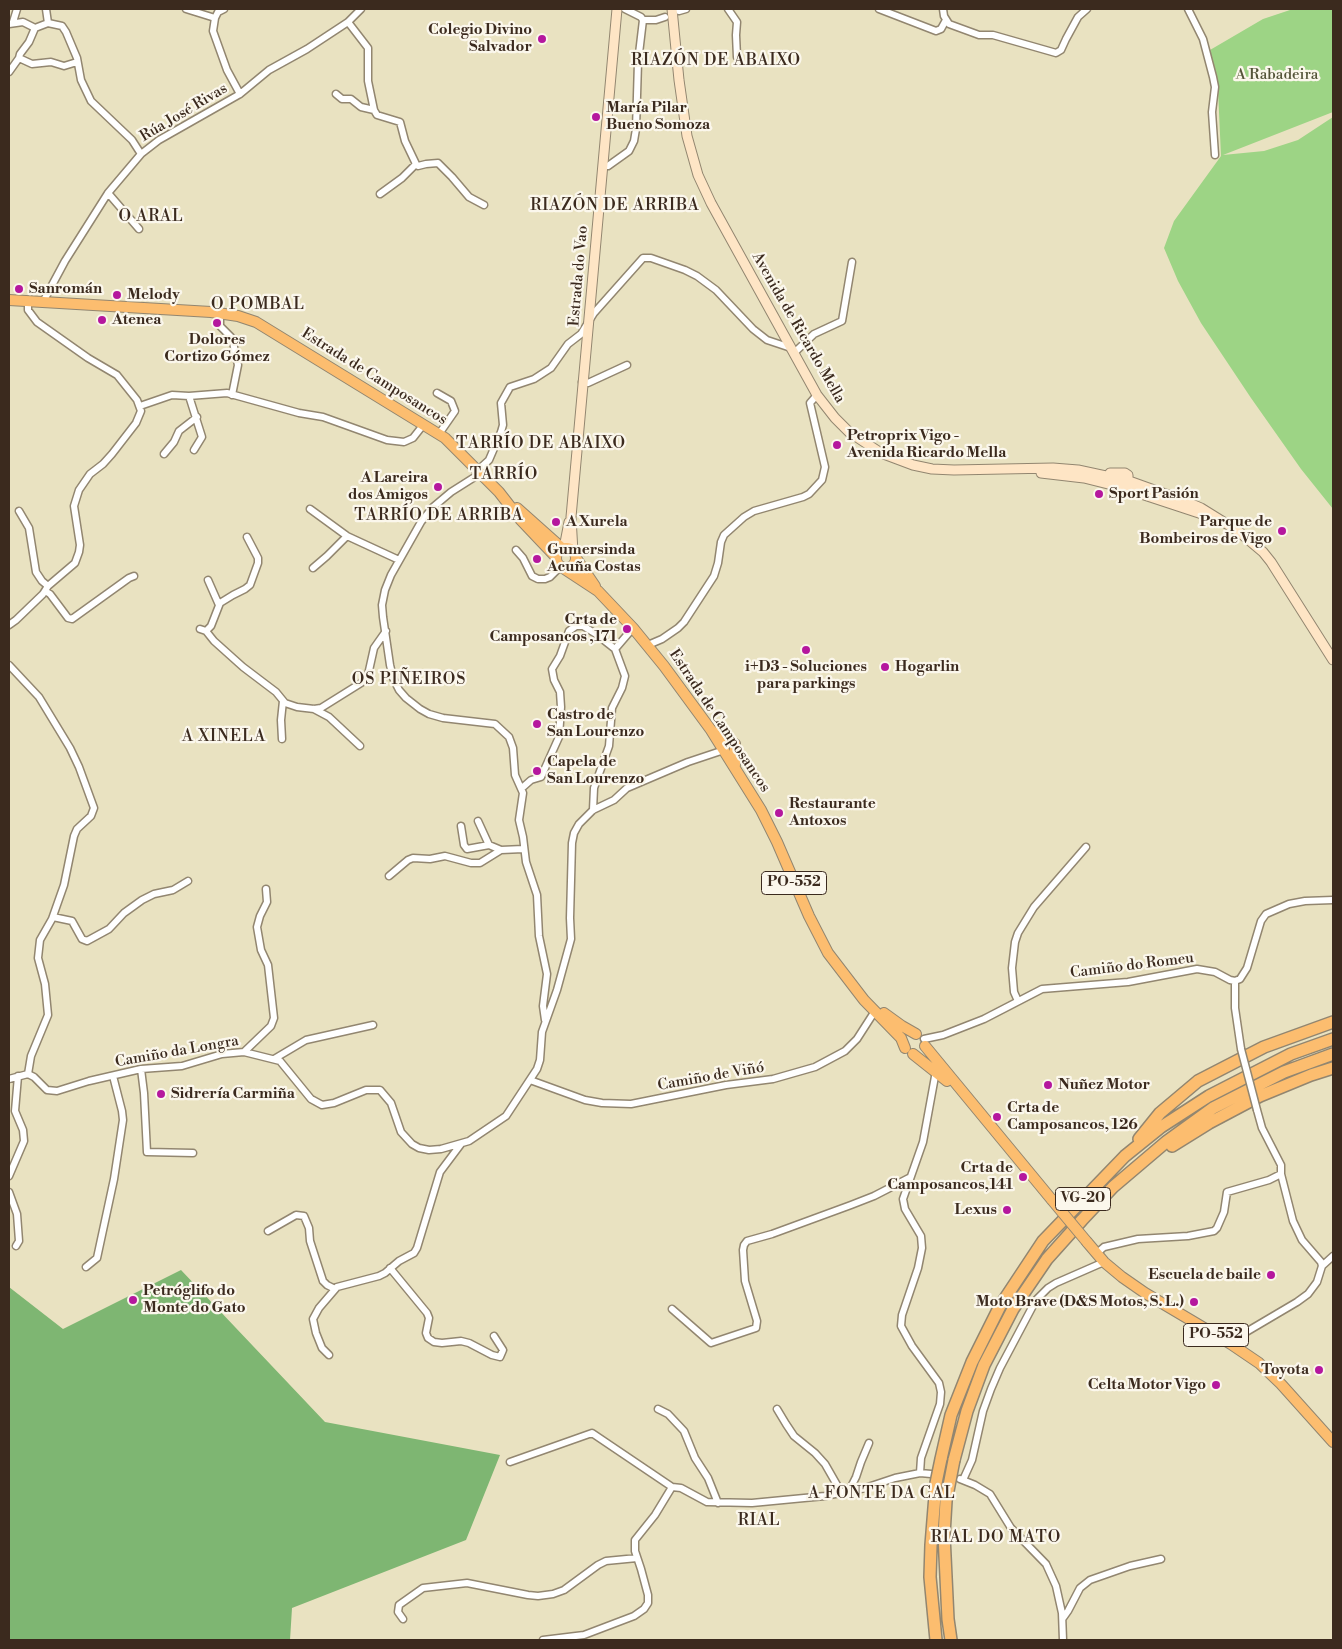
<!DOCTYPE html>
<meta charset="utf-8">
<style>
body{margin:0}
#map{position:relative;width:1342px;height:1649px;overflow:hidden;background:#e9e2c1;font-family:"Libre Bodoni",serif}
canvas{display:block}
.frame{position:absolute;inset:0;border:10px solid #3b2a1e;pointer-events:none}
</style>
<div id="map">
<canvas width="1342" height="1649"></canvas>
<div class="frame"></div>
</div>
<script>
const g = document.querySelector('canvas').getContext('2d');
g.lineJoin = 'round';
function fill(path, color) {
  g.fillStyle = color;
  g.fill(path, 'evenodd');
}
function shape(rows) {
  const path = new Path2D();
  for (const r of rows) {
    if (r.length === 3) {
      path.moveTo(r[0] + r[2], r[1]);
      path.arc(r[0], r[1], r[2], 0, 2 * Math.PI);
      continue;
    }
    path.moveTo(r[0], r[1]);
    for (let i = 2; i < r.length; i += 2) path.lineTo(r[i], r[i + 1]);
  }
  return path;
}
function stroke(path, color, width, dash) {
  g.strokeStyle = color;
  g.lineWidth = width;
  g.lineCap = dash ? 'butt' : 'round';
  g.setLineDash(dash || []);
  g.stroke(path);
}
function write(font, color, halo, rows, align = 'center') {
  g.font = font + ' "Libre Bodoni",serif';
  g.lineWidth = 4.5;
  g.setLineDash([]);
  g.textBaseline = 'middle';
  g.strokeStyle = halo;
  g.fillStyle = color;
  for (const [text, x, y, turn = 0] of rows) {
    g.save();
    g.translate(x, y);
    g.rotate((+turn || 0) * Math.PI / 180);
    g.textAlign = isNaN(turn) ? turn : align;
    if (halo) g.strokeText(text, 0, 0);
    g.fillText(text, 0, 0);
    g.restore();
  }
}
fill(shape([
 [1293,9,1333,9,1333,112,1223,155,1264,151,1298,140,1333,117,1333,509,1301,469,1251,398,1201,323,1178,281,1164,248,1174,221,1221,156,1218,90,1210,50,1263,19]
]), '#9dd485');
fill(shape([
 [181,1270,325,1422,500,1455,466,1540,292,1608,290,1640,9,1640,9,1287,63,1329]
]), '#7eb672');
const street = shape([
 [46,9,48,23,62,26,66,32,77,58,81,80,91,101,132,140,141,154],
 [186,9,215,18],
 [224,9,218,12,215,18,213,31,227,70,240,94],
 [728,9,737,22,736,35,737,57],
 [879,9,936,31,941,29,946,20],
 [943,9,944,16,949,24,979,35,993,35,1056,53,1061,50,1066,39,1078,17,1087,9],
 [1188,9,1203,39,1213,77,1215,87,1212,112,1215,155],
 [679,11,686,9],
 [643,20,656,20,665,17],
 [13,22,17,9],
 [348,22,368,48,368,81,374,110,377,115,400,122,405,141,416,164,418,166,426,164,438,163,452,177,469,197,484,205],
 [9,24,23,22,35,28,48,23],
 [19,58,32,64,51,62,64,66,77,62],
 [9,72,19,58,20,54,29,42,35,28],
 [336,94,342,99,351,99,361,107,374,110],
 [603,166,608,166,629,151,634,141,636,129,638,62,643,20,641,17,625,9],
 [108,193,139,229],
 [380,194,402,178,416,164],
 [43,302,65,261,108,193,141,154,159,140,240,94,269,70,307,49,348,22,361,9],
 [220,320,220,326,232,338,238,365,232,395],
 [794,353,814,334,842,321,852,262],
 [582,382,588,383,627,365],
 [437,393,451,401,455,411,439,434],
 [189,396,202,437,194,450],
 [140,406,172,395,189,396,227,393,299,413,323,417,387,440,404,442,413,438,424,424],
 [164,454,174,442,179,431,197,417],
 [478,470,489,460,501,432,503,425,501,403,510,387,534,379,551,368,568,344,581,334,594,313,643,258,651,258,685,270,697,276,716,290,753,329,767,340,791,348],
 [481,473,451,492,432,508,421,522,391,575,385,590,382,605,383,617,390,665,393,678,399,690,406,698,420,709,429,714,443,718,495,724,509,737,513,748,515,775,523,793,519,820,523,837,526,862,537,895,539,936,547,974,543,1006,545,1020],
 [310,509,347,536,399,560],
 [19,511,29,528,36,572,42,581,48,586],
 [516,550,523,558,532,576,538,579,545,579,550,577,561,566],
 [313,568,327,556,347,536],
 [208,580,219,605],
 [45,591,50,594,68,618,72,619,129,578,134,576],
 [9,625,16,620,43,594,48,586,75,563,79,552,80,545,74,506,79,490,90,474,103,464,112,454,136,423,141,411,137,400,117,375,88,358,37,322,28,310,28,301],
 [200,629,206,631,214,641,243,667,276,692,285,703,297,707,314,709,321,708,361,683,368,675,374,648,386,631],
 [206,631,211,626,220,603,233,595,245,589,250,585,258,563,258,558,247,537],
 [648,645,662,639,678,628,684,622,714,576,718,563,721,542,724,535,744,517,754,511,803,497,809,494,822,480,825,467,810,403,817,395],
 [615,649,633,628],
 [9,665,39,697,70,748,79,767,94,808,91,816,77,829,74,836,64,885,52,919,40,940,38,958,45,984,48,1015,31,1056,28,1074],
 [314,709,329,717,360,746],
 [282,739,281,720,283,701],
 [522,788,531,780,541,777,559,737,561,707,560,692,554,680,552,669,560,656,569,631,576,626,583,626,596,634,615,649,625,676,622,688,612,708,609,746,594,788,593,810],
 [478,821,489,845],
 [461,826,464,845,467,849,489,845,501,850],
 [389,876,408,860,413,858,430,859,445,856,471,863,480,863,501,850,523,849],
 [53,917,72,921,82,939,87,941,109,929,124,913,142,900,154,894,173,890,188,881],
 [1235,981,1235,1008,1241,1049],
 [1018,1001,1014,992,1012,968,1015,942,1018,933,1034,907,1086,847],
 [924,1039,943,1035,984,1019,1042,989,1128,982,1197,969,1215,972,1230,980,1235,981,1240,979,1247,968,1261,921,1266,914,1289,904,1305,901,1333,900],
 [244,1052,271,1026,274,1018,268,965,261,950,257,927,260,916,267,902,266,889],
 [274,1059,306,1040,373,1025],
 [141,1069,144,1093,147,1152,193,1153],
 [9,1079,28,1074,34,1077,47,1090,57,1091,89,1081,141,1069,182,1066,222,1054,244,1052,280,1061,311,1099,322,1105,334,1103,366,1090,380,1090,391,1103,401,1132,412,1144,419,1148,429,1150,441,1149,469,1141,506,1116,537,1069,540,1060,542,1032,557,990,571,939,570,918,572,843,574,833,579,824,593,810,614,800,627,788,688,762,724,750],
 [530,1080,585,1100,602,1103,631,1104,726,1085,773,1079,815,1067,845,1051,857,1039,875,1011],
 [9,1176,24,1141,23,1130,15,1111,18,1076],
 [9,1192,17,1214,19,1241,16,1246],
 [268,1231,296,1215,304,1216,309,1228,310,1241,323,1281,327,1285,335,1289],
 [1097,1253,1104,1247,1138,1239,1188,1236,1214,1231,1217,1228,1224,1212,1227,1192,1269,1180,1281,1174],
 [1322,1266,1333,1256],
 [86,1267,97,1258,114,1179,123,1120,122,1111,113,1076],
 [390,1268,427,1313,429,1318,426,1333,428,1338,434,1342,442,1343,461,1341,469,1343,492,1355,500,1357,503,1350,494,1336],
 [672,1309,711,1343,756,1328,757,1321,745,1281,743,1250,744,1245,747,1241,772,1234,851,1205,874,1196,909,1178],
 [1231,1344,1236,1338,1297,1302,1308,1294,1317,1282,1322,1266,1321,1262,1302,1240,1293,1221,1281,1174,1281,1165,1262,1128,1257,1110],
 [329,1355,322,1348,316,1333,313,1319,319,1308,337,1287,379,1276,385,1273,399,1261,414,1253,417,1248,440,1172,461,1144],
 [658,1409,668,1414,684,1431,695,1458,708,1478,718,1503],
 [777,1409,786,1424,794,1436,815,1453,825,1464,841,1492],
 [510,1462,592,1433,672,1487],
 [920,1473,921,1458,940,1404,941,1392,939,1383,912,1346,901,1326,902,1315,918,1268,922,1248,921,1236,905,1209,903,1199,923,1142,936,1071],
 [960,1479,975,1485,990,1494,1011,1528,1046,1564,1056,1586,1062,1613,1063,1640],
 [963,1480,972,1460,983,1411,991,1389,1000,1368,1036,1300,1048,1288,1056,1283,1104,1262],
 [849,1491,856,1477,861,1462,869,1443],
 [1063,1618,1068,1611,1080,1588,1090,1580,1130,1566,1161,1559],
 [403,1619,398,1612,399,1605,423,1588,467,1583,528,1595,538,1596,553,1594,564,1590,598,1565,606,1561,637,1558],
 [543,1640,584,1635,634,1616,644,1609,648,1603,648,1595,641,1569,635,1551,635,1540,655,1515,672,1487,681,1488,707,1502,752,1503,825,1496,865,1488,895,1478,920,1473,931,1474]
]);
const secondary = shape([
 [672,9,679,80,687,136,698,175,711,203,817,395,835,418,849,432,881,453,913,465,932,469,954,470,1053,468,1078,470,1129,481,1182,500,1201,508,1238,531,1263,552,1271,562,1333,660],
 [1041,473,1084,478,1120,487,1202,514],
 [1110,473,1125,473,1128,475,1128,481],
 [564,548,569,522],
 [573,552,571,517,617,9]
]);
const primary = shape([
 [9,300,211,312,238,316,256,322,445,438,499,492,520,519,556,557],
 [517,508,563,549],
 [566,558,10],
 [576,558,595,586],
 [563,568,598,591,633,628,664,666,711,730,761,810,777,842,809,916,828,953,864,1000,901,1038,905,1048],
 [714,732,735,744,735,765],
 [884,1013,902,1026,916,1034],
 [925,1046,1052,1200],
 [913,1054,947,1081],
 [1087,1242,1104,1262,1122,1277,1145,1293,1231,1344,1259,1363,1281,1384,1333,1442]
]);
const highway = shape([
 [1139,1139,1160,1113,1198,1081,1264,1047,1333,1022],
 [1172,1146,1209,1123,1260,1096,1311,1075,1333,1068],
 [941,1459,951,1415,972,1362,1000,1306,1043,1241,1125,1156,1161,1127,1209,1096,1291,1054,1333,1039],
 [954,1460,967,1411,984,1365,1013,1309,1047,1259,1082,1220,1113,1187,1166,1142,1213,1108,1284,1072,1333,1054]
]);
stroke(street, '#928670', 9);
stroke(secondary, '#928670', 11);
stroke(primary, '#928670', 12);
stroke(highway, '#928670', 14);
stroke(street, '#fff', 6);
stroke(secondary, '#fee5c5', 9);
stroke(primary, '#fcbd6f', 10);
stroke(highway, '#fcbd6f', 11);
const streetBridge = shape([
 [1241,1049,1257,1110]
]);
const primaryBridge = shape([
 [1052,1200,1087,1242]
]);
const highwayBridge = shape([
 [936,1640,930,1577,931,1545,936,1483,941,1459],
 [951,1640,948,1619,944,1535,946,1501,954,1460]
]);
stroke(streetBridge, '#928670', 9, []);
stroke(primaryBridge, '#928670', 12, []);
stroke(highwayBridge, '#928670', 14, []);
stroke(streetBridge, '#fff', 6);
stroke(primaryBridge, '#fcbd6f', 10);
stroke(highwayBridge, '#fcbd6f', 11);
for (const [x, y, r, color] of [
 [542,39,5,"#b5179e"],
 [596,117,5,"#b5179e"],
 [19,289,5,"#b5179e"],
 [117,295,5,"#b5179e"],
 [102,320,5,"#b5179e"],
 [217,323,5,"#b5179e"],
 [837,445,5,"#b5179e"],
 [438,487,5,"#b5179e"],
 [1099,494,5,"#b5179e"],
 [556,522,5,"#b5179e"],
 [1282,531,5,"#b5179e"],
 [537,559,5,"#b5179e"],
 [627,629,5,"#b5179e"],
 [806,650,5,"#b5179e"],
 [885,667,5,"#b5179e"],
 [537,724,5,"#b5179e"],
 [537,771,5,"#b5179e"],
 [779,813,5,"#b5179e"],
 [1048,1085,5,"#b5179e"],
 [161,1094,5,"#b5179e"],
 [997,1117,5,"#b5179e"],
 [1023,1177,5,"#b5179e"],
 [1007,1210,5,"#b5179e"],
 [1271,1275,5,"#b5179e"],
 [133,1300,5,"#b5179e"],
 [1194,1302,5,"#b5179e"],
 [1319,1370,5,"#b5179e"],
 [1216,1385,5,"#b5179e"]
]) {
  const dot = new Path2D();
  dot.arc(x, y, r, 0, 2 * Math.PI);
  g.fillStyle = color;
  g.fill(dot);
  stroke(dot, '#fbf7ec', 2);
}
for (const [x, y, w] of [
 [794,883,65],
 [1083,1199,55],
 [1216,1335,65]
]) {
  const box = new Path2D();
  box.roundRect(x - w / 2, y - 11.5, w, 23, 4);
  g.fillStyle = '#fbf7ec';
  g.fill(box);
  stroke(box, '#3b2a1e', 1);
}
write('bold 14px', '#3b2a1e', null, [
 ["PO-552",794,883],
 ["VG-20",1083,1199],
 ["PO-552",1216,1335]
]);
write('bold 15px', '#3b2a1e', '#fbf7ec', [
 ["Colegio Divino",532,30,"right"],
 ["Salvador",532,47,"right"],
 ["María Pilar",606,108],
 ["Bueno Somoza",606,125],
 ["Sanromán",29,289],
 ["Melody",127,295],
 ["Atenea",112,320],
 ["Dolores",217,340,"center"],
 ["Cortizo Gómez",217,357,"center"],
 ["Petroprix Vigo -",847,436],
 ["Avenida Ricardo Mella",847,453],
 ["A Lareira",428,478,"right"],
 ["dos Amigos",428,495,"right"],
 ["Sport Pasión",1109,494],
 ["A Xurela",566,522],
 ["Parque de",1272,522,"right"],
 ["Bombeiros de Vigo",1272,539,"right"],
 ["Gumersinda",547,550],
 ["Acuña Costas",547,567],
 ["Crta de",617,620,"right"],
 ["Camposancos ,171",617,637,"right"],
 ["i+D3 - Soluciones",806,667,"center"],
 ["para parkings",806,684,"center"],
 ["Hogarlin",895,667],
 ["Castro de",547,715],
 ["San Lourenzo",547,732],
 ["Capela de",547,762],
 ["San Lourenzo",547,779],
 ["Restaurante",789,804],
 ["Antoxos",789,821],
 ["Nuñez Motor",1058,1085],
 ["Sidrería Carmiña",171,1094],
 ["Crta de",1007,1108],
 ["Camposancos, 126",1007,1125],
 ["Crta de",1013,1168,"right"],
 ["Camposancos,141",1013,1185,"right"],
 ["Lexus",997,1210,"right"],
 ["Escuela de baile",1261,1275,"right"],
 ["Petróglifo do",143,1291],
 ["Monte do Gato",143,1308],
 ["Moto Brave (D&S Motos, S. L.)",1184,1302,"right"],
 ["Toyota",1309,1370,"right"],
 ["Celta Motor Vigo",1206,1385,"right"]
], 'left');
write('15px', '#545438', '#fbf7ec', [
 ["A Rabadeira",1277,75]
]);
write('15px', '#3b2a1e', '#fbf7ec', [
 ["Rúa José Rivas",184,113,-31],
 ["Estrada do Vao",579,276,-85],
 ["Avenida de Ricardo Mella",798,328,60],
 ["Estrada de Camposancos",374,377,32],
 ["Estrada de Camposancos",719,721,56],
 ["Camiño do Romeu",1132,966,-7],
 ["Camiño da Longra",177,1052,-10],
 ["Camiño de Viñó",711,1077,-10]
]);
g.letterSpacing = '1px';
write('16px', '#3b2a1e', '#fbf7ec', [
 ["RIAZÓN DE ABAIXO",716,61],
 ["RIAZÓN DE ARRIBA",615,206],
 ["O ARAL",151,217],
 ["O POMBAL",258,305],
 ["TARRÍO DE ABAIXO",541,444],
 ["TARRÍO",504,475],
 ["TARRÍO DE ARRIBA",439,516],
 ["OS PIÑEIROS",409,680],
 ["A XINELA",224,737],
 ["A FONTE DA CAL",882,1494],
 ["RIAL",759,1521],
 ["RIAL DO MATO",996,1538]
]);
g.letterSpacing = '0px';
</script>
